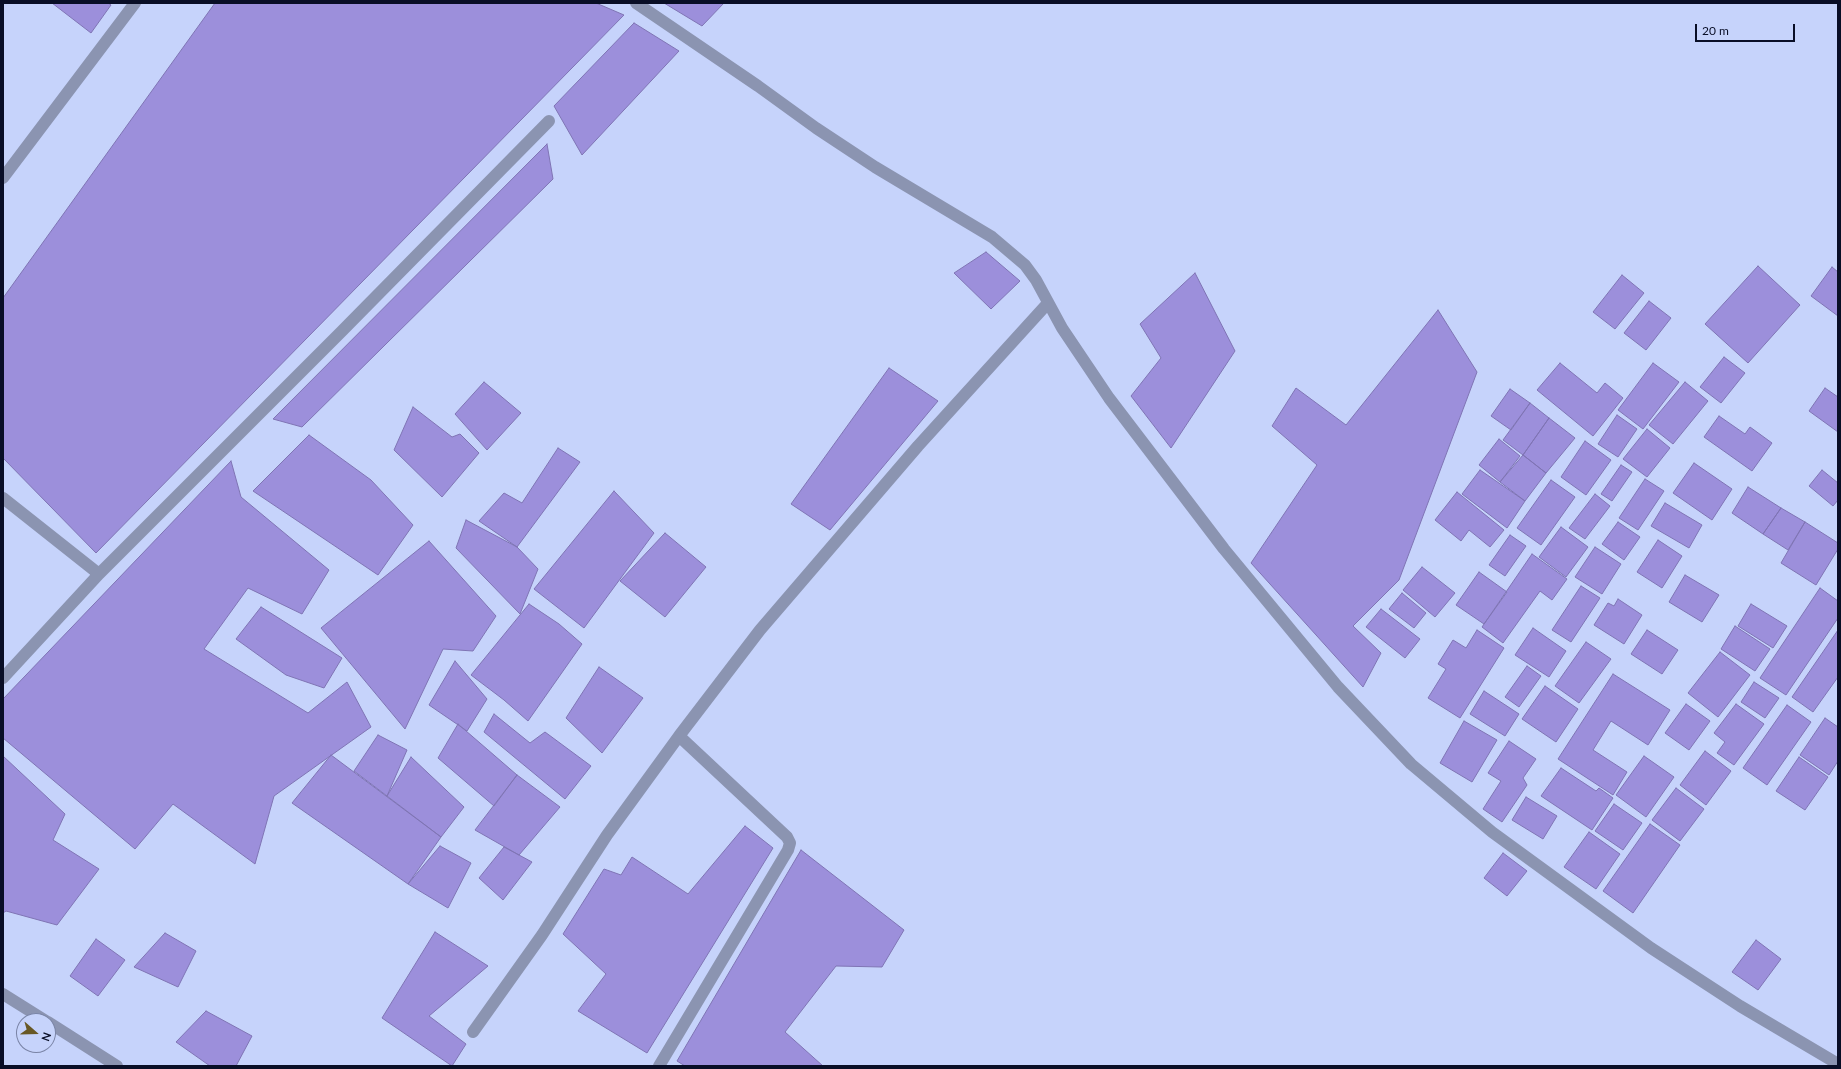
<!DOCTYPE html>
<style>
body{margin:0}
#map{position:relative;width:1841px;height:1069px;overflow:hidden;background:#c6d3fb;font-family:Lato,sans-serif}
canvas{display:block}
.frame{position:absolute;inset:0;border:4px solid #090e26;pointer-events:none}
.north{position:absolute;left:16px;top:1013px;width:40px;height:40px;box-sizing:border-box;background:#c6d3fb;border:1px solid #7a84a6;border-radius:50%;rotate:110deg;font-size:11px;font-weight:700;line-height:16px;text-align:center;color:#090e26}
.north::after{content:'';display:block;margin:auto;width:14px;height:18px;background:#685825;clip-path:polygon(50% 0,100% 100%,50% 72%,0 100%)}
.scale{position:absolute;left:1695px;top:24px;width:100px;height:18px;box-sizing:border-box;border:2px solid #090e26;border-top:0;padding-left:5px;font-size:12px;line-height:14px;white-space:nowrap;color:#090e26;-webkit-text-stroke:3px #c6d3fb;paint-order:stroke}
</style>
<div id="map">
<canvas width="1841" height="1069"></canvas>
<div class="frame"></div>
<div class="north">N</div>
<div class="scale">20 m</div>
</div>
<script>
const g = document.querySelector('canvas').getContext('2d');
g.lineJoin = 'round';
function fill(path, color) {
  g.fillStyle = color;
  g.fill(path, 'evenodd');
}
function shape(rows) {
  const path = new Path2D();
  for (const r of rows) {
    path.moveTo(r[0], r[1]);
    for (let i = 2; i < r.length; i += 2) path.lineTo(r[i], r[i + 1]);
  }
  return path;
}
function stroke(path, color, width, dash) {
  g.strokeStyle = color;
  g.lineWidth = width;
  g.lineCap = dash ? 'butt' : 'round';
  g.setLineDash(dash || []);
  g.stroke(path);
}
const building = shape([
 [52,3,108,3,111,5,91,33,52,3],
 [215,3,596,3,624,15,96,553,3,458,3,298,215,3],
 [664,3,724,3,702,26,664,3],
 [634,23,679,51,582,155,554,106,634,23],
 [547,144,553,179,302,427,273,419,547,144],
 [986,252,1020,281,991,309,954,273,986,252],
 [1758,266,1800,305,1748,363,1705,324,1758,266],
 [1832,267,1838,272,1838,316,1811,296,1832,267],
 [1195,273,1235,351,1171,448,1131,396,1161,358,1140,324,1195,273],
 [1622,275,1644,293,1615,329,1593,312,1622,275],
 [1649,301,1671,318,1646,350,1624,333,1649,301],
 [1438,310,1477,372,1399,580,1353,626,1381,653,1363,687,1251,563,1317,465,1272,426,1296,388,1346,425,1438,310],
 [1724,357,1745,373,1721,403,1700,387,1724,357],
 [1560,363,1597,393,1605,383,1623,398,1593,436,1537,390,1560,363],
 [1653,363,1679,382,1643,429,1618,410,1653,363],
 [889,368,938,401,830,530,791,504,889,368],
 [484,382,521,413,487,450,455,414,484,382],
 [1685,382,1708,401,1673,444,1649,425,1685,382],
 [1825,388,1838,397,1838,432,1809,411,1825,388],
 [1510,389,1530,403,1511,430,1491,416,1510,389],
 [1530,403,1549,418,1523,455,1503,440,1530,403],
 [413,407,452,437,460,434,479,453,442,497,394,450,413,407],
 [1617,415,1637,429,1618,457,1598,444,1617,415],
 [1719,416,1745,434,1750,427,1772,443,1752,471,1704,437,1719,416],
 [1549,418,1575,438,1546,473,1523,455,1549,418],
 [1647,429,1670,448,1647,477,1623,459,1647,429],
 [309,435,371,480,413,525,378,575,253,491,309,435],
 [1499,439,1520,456,1500,482,1479,465,1499,439],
 [1585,441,1611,460,1586,495,1561,477,1585,441],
 [558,448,580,462,517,547,479,521,504,493,522,503,558,448],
 [1523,455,1546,473,1525,501,1500,482,1523,455],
 [231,461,241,497,329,570,302,614,248,588,204,649,308,713,347,682,371,727,274,796,255,864,173,804,135,849,3,738,3,699,231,461],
 [1694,463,1732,489,1712,520,1673,493,1694,463],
 [1621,465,1632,472,1612,501,1601,494,1621,465],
 [1480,470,1525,501,1507,528,1462,494,1480,470],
 [1822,470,1838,483,1838,500,1833,506,1809,486,1822,470],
 [1645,479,1664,491,1638,530,1619,518,1645,479],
 [1551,480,1575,497,1541,545,1517,528,1551,480],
 [1748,487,1781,508,1763,534,1732,513,1748,487],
 [614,491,654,533,584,628,534,589,614,491],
 [1457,492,1504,530,1490,547,1469,530,1461,541,1435,520,1457,492],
 [1595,494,1610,506,1585,539,1569,528,1595,494],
 [1665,503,1702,525,1689,548,1651,526,1665,503],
 [1781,508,1805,522,1788,550,1763,534,1781,508],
 [466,520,517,547,538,569,520,614,456,548,466,520],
 [1618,522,1640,537,1624,560,1602,544,1618,522],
 [1805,522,1838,543,1838,549,1816,585,1781,563,1805,522],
 [1561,527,1588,547,1566,577,1539,557,1561,527],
 [665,533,706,567,665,617,620,581,665,533],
 [1510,535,1526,546,1505,576,1489,565,1510,535],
 [1658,540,1682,556,1662,588,1637,572,1658,540],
 [429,541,496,616,473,651,443,649,405,729,321,628,429,541],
 [1595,547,1621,564,1602,594,1575,577,1595,547],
 [1532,554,1567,579,1552,600,1540,591,1503,643,1482,627,1532,554],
 [1422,567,1455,593,1435,617,1403,590,1422,567],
 [1479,572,1507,592,1484,624,1456,605,1479,572],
 [1685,575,1719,595,1702,622,1669,602,1685,575],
 [1581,586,1600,598,1571,642,1552,630,1581,586],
 [1820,588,1838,601,1838,618,1786,695,1760,678,1820,588],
 [1402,593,1426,613,1414,628,1389,609,1402,593],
 [1618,599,1642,615,1624,644,1594,625,1608,603,1614,606,1618,599],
 [529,604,559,624,582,644,528,721,504,700,471,675,529,604],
 [1751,604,1787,626,1773,648,1738,626,1751,604],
 [261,607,342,658,324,688,286,675,236,639,261,607],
 [1381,609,1420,639,1405,658,1366,627,1381,609],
 [1735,626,1770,649,1755,671,1721,649,1735,626],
 [1533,628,1566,651,1549,677,1515,655,1533,628],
 [1477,630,1504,648,1460,718,1428,698,1446,669,1438,664,1453,640,1466,648,1477,630],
 [1647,630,1678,650,1662,674,1631,654,1647,630],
 [1838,630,1838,677,1813,712,1792,697,1838,630],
 [1586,642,1611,659,1579,703,1555,686,1586,642],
 [1720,652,1750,675,1718,717,1688,693,1720,652],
 [455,661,487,699,467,731,429,705,455,661],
 [1527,666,1541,676,1519,707,1505,697,1527,666],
 [599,667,643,698,602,753,566,718,599,667],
 [1613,674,1670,710,1648,745,1611,721,1593,750,1627,772,1613,795,1558,759,1613,674],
 [1754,682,1779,698,1765,718,1741,702,1754,682],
 [1545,686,1578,709,1556,742,1522,719,1545,686],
 [1484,691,1519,714,1505,736,1470,714,1484,691],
 [1686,704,1710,721,1689,750,1665,733,1686,704],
 [1736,704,1764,724,1734,765,1717,753,1725,742,1714,733,1736,704],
 [1787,705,1811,722,1767,785,1743,768,1787,705],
 [494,714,530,743,545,732,591,766,565,799,484,732,494,714],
 [1825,718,1838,727,1838,761,1829,775,1800,755,1825,718],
 [1464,721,1497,740,1472,782,1440,763,1464,721],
 [458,724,517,775,494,806,438,758,458,724],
 [378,735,407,750,387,796,354,771,378,735],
 [1509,741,1536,759,1523,778,1527,785,1502,822,1483,809,1501,781,1488,773,1509,741],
 [1705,751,1731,771,1706,805,1680,785,1705,751],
 [331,755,441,837,408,884,292,803,331,755],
 [3,756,65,814,53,840,99,869,57,925,6,911,3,913,3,756],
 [1644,756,1674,777,1646,817,1616,795,1644,756],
 [411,757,464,807,441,837,387,796,411,757],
 [1799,757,1828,777,1805,810,1776,791,1799,757],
 [1561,768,1596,791,1599,788,1613,798,1592,830,1541,796,1561,768],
 [517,775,560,807,519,855,475,830,517,775],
 [1676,788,1704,809,1680,841,1652,820,1676,788],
 [1526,797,1557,816,1543,839,1512,820,1526,797],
 [1614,804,1642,823,1623,850,1595,831,1614,804],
 [1650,824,1680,845,1633,913,1603,891,1650,824],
 [745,826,773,848,647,1053,578,1011,606,974,563,934,604,869,621,875,632,857,688,894,745,826],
 [1589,832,1620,854,1596,889,1564,867,1589,832],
 [440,846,471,863,448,908,408,884,440,846],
 [504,847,532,862,503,900,479,878,504,847],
 [801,850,904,930,882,967,836,966,785,1032,823,1066,685,1066,677,1061,801,850],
 [1503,853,1527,871,1507,896,1484,878,1503,853],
 [435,932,488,966,429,1016,466,1044,452,1066,382,1018,435,932],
 [165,933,196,951,178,987,134,967,165,933],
 [96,939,125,960,98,996,70,976,96,939],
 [1756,940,1781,959,1758,990,1732,972,1756,940],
 [206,1011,252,1036,236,1066,210,1066,176,1042,206,1011]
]);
fill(building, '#9c8fdb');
stroke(building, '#7f74b4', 1);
stroke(shape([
 [636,3,758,86,816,128,875,167,992,237,1025,265,1036,280,1062,328,1109,398,1224,549,1338,687,1411,764,1492,832,1651,948,1740,1006,1838,1064],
 [3,178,135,3],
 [3,498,99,574,342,331,549,121],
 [3,678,99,574],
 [3,994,46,1021],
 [48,1022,117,1066],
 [473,1032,542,935,607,835,679,736,760,630,918,446,1048,303],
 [659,1066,788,850,790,843,787,837,679,736]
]), '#8b94b1', 12);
</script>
